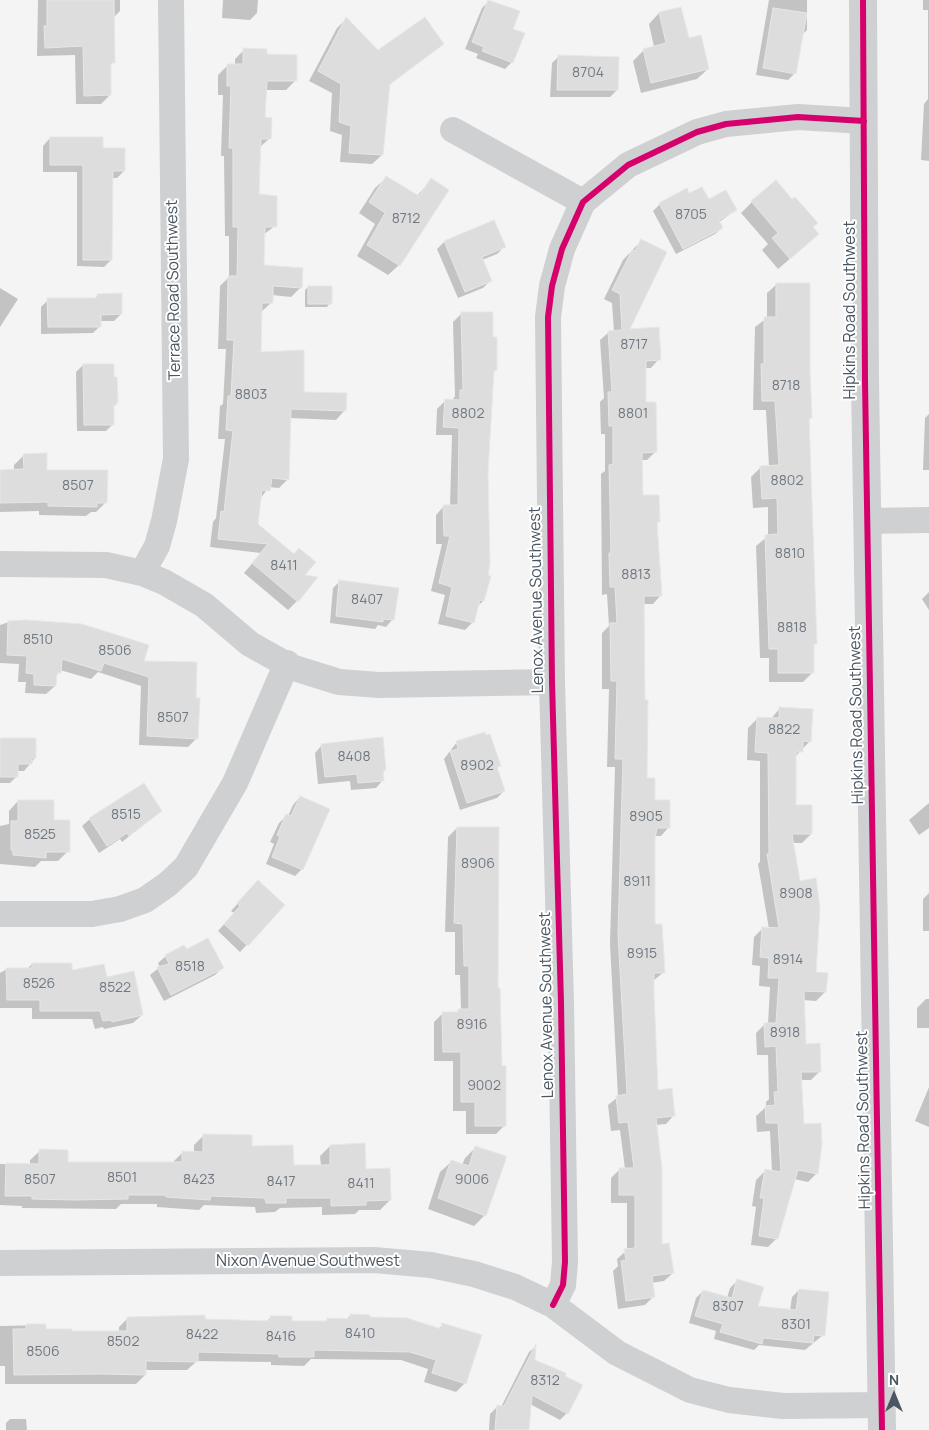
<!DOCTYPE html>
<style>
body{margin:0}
#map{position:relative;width:929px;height:1430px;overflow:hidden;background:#f4f4f4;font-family:Manrope,sans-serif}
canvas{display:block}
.north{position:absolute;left:869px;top:1370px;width:50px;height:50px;-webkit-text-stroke:4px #fff;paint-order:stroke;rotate:0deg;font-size:14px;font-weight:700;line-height:20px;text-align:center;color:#4a5661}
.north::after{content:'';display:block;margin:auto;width:18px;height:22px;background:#4a5661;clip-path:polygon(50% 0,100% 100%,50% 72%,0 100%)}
</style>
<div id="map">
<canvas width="929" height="1430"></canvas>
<div class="north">N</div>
</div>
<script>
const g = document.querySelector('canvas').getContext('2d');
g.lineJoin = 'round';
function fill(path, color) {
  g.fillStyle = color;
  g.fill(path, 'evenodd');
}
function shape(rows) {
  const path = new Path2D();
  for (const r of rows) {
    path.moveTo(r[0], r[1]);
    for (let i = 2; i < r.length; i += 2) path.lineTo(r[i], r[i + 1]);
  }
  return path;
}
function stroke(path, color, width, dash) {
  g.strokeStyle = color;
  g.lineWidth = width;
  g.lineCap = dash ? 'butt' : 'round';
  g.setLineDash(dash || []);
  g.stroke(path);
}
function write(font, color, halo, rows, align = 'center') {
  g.font = font + ' Manrope,sans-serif';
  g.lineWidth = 4;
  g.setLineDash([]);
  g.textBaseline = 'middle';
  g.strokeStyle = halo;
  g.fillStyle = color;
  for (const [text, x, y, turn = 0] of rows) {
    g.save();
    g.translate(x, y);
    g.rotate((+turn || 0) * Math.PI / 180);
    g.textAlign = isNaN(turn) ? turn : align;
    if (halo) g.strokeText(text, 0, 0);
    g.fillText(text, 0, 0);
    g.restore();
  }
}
fill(shape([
 [38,0,120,0,120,11,113,18,113,62,110,66,110,95,101,104,76,104,75,55,37,56],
 [223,0,258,0,257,13,250,20,222,18],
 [769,0,807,0,807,30,801,36,795,73,788,80,756,75],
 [923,0,929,0,929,161,921,160,924,104,928,99,928,10,923,10],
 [489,1,511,29,512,62,505,69,476,58,478,54,465,49,482,8],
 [680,8,688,40,708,69,697,79,641,93,633,61,644,50,654,47,649,24,659,13],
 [346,19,378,51,442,44,388,86,382,155,372,164,340,162,342,135,330,131,332,93,309,81,337,28],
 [244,50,266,55,295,81,286,90,265,90,264,118,270,138,260,147,258,195,275,226,263,235,263,266,301,287,291,297,272,295,271,303,261,312,260,353,303,393,345,410,336,420,290,418,288,479,279,488,269,487,260,499,257,525,293,555,299,549,303,576,297,601,288,610,244,573,261,553,210,547,213,522,216,518,225,439,218,439,220,406,223,404,226,349,218,349,220,286,229,277,229,236,225,236,224,156,221,156,223,95,218,95,218,75,227,66,235,66,235,59],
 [559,56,617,90,610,97,550,97,552,63],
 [50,138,102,150,124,171,117,178,112,178,111,260,104,267,77,266,77,172,43,172,43,146],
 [386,178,417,196,432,179,399,265,388,275,357,256,375,224,359,213,375,188],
 [689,195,736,210,719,222,722,228,715,234,676,254,653,211,660,204],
 [752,202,811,227,806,245,778,269,762,250,768,244,741,213],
 [494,221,504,247,497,254,482,260,490,281,483,288,458,298,437,249,444,242],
 [641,241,628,331,659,359,651,368,644,368,644,403,656,451,647,460,641,460,642,497,659,521,656,524,661,595,653,604,642,604,645,780,654,801,669,827,661,836,654,836,653,926,664,972,653,981,657,1092,674,1115,666,1124,655,1125,661,1245,673,1273,664,1281,651,1283,653,1297,645,1305,618,1309,613,1271,618,1266,617,1259,627,1250,627,1203,611,1203,611,1178,620,1169,625,1169,620,1130,611,1131,608,1105,618,1097,610,944,615,767,607,767,609,689,602,689,602,633,609,626,607,594,602,595,601,474,605,471,605,434,601,434,600,402,604,398,600,340,609,332,614,332,612,303,604,299,623,260],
 [777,284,808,371,815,644,812,647,813,672,803,682,769,682,769,658,760,658,756,546,768,536,768,507,753,508,751,477,761,467,769,467,766,410,753,410,755,327,767,318,767,293],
 [308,287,330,303,327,307,305,307,305,290],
 [0,288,18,299,0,327],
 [98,295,121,314,114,321,100,321,100,326,93,333,41,334,41,307,48,300,94,299],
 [461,314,492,339,496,370,493,373,487,472,483,601,477,607,473,622,465,630,438,624,445,595,431,591,442,544,436,544,436,515,444,506,450,506,452,435,436,435,437,409,445,401,452,401,455,396,453,322],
 [83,365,113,378,117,403,113,407,113,424,106,431,77,431,76,372],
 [929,414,929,470,923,470,925,418],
 [24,455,46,471,106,502,96,512,91,512,86,516,39,515,39,511,0,512,0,471,14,471,14,465],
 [340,581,393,619,386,627,378,625,375,629,330,623,333,588],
 [929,592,929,610,922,599],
 [9,622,142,662,194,699,197,738,188,747,139,745,141,686,98,672,91,679,60,670,56,677,55,686,46,694,25,693,26,682,18,682,19,664,0,663,0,625],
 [780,708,810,741,794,758,795,806,811,834,802,843,792,843,814,974,825,992,816,1001,803,1000,804,1045,820,1071,811,1080,800,1080,803,1125,817,1173,808,1182,794,1179,777,1238,768,1247,751,1245,756,1207,752,1206,756,1180,765,1171,772,1172,770,1131,757,1132,756,1116,766,1107,766,1102,769,1099,768,1055,757,1055,756,1033,765,1024,768,1024,770,987,759,986,760,966,752,965,754,937,763,928,769,929,758,864,760,862,760,761,747,760,748,728,757,719,771,719],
 [0,740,35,758,24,771,17,771,17,776,10,783,0,783],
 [457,742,499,766,497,768,504,791,497,798,460,810,444,759],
 [322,745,385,770,382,773,383,780,376,788,351,790,350,781,318,784,315,753],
 [144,785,161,811,122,842,120,839,99,853,82,826,90,819],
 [300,797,302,869,295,876,266,864,274,844,270,842,279,823,286,816,288,816,293,805],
 [18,801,53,821,68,851,58,861,41,861,35,867,0,864,0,826,9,824,9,811],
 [929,803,929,828,919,835,909,820],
 [457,828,495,940,505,1125,496,1134,466,1134,466,1111,453,1111,453,1061,434,1061,434,1022,443,1013,455,1013,461,1010,460,975,455,975,455,932,445,932,448,837],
 [251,889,284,905,240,952,218,931,234,913,231,911],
 [929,893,929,931,923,931,923,899],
 [186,951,222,968,215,975,164,1001,150,975,160,967,158,963,166,956],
 [32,964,106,978,142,1015,133,1023,104,1029,103,1027,95,1029,92,1019,32,1019,32,1008,0,1008,0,973,7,969,27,969],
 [926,999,929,999,929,1028,917,1028,917,1008],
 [929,1087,929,1127,915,1121],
 [204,1135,251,1147,292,1167,321,1166,320,1156,330,1146,365,1170,390,1200,380,1210,359,1210,355,1214,322,1215,322,1207,280,1208,275,1212,256,1213,255,1207,204,1205,199,1210,157,1207,157,1204,121,1204,116,1209,22,1208,22,1206,0,1205,0,1164,30,1165,30,1160,40,1151,66,1163,173,1162,183,1152,194,1153,194,1145],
 [475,1148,485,1215,474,1226,428,1209,440,1172,451,1162,462,1165,465,1158],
 [737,1281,757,1307,790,1311,792,1297,799,1290,823,1335,805,1350,759,1345,754,1350,714,1339,716,1331,689,1323,696,1298,703,1291,727,1298,730,1288],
 [350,1316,438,1329,443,1325,465,1383,456,1392,424,1382,428,1369,401,1360,311,1359,304,1366,271,1365,271,1362,197,1361,187,1370,145,1370,145,1375,136,1384,5,1384,5,1366,0,1366,0,1326,45,1325,45,1330,70,1333,119,1332,119,1327,128,1318,266,1322,271,1317,290,1322,325,1322,328,1319,346,1320],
 [535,1347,534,1361,567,1413,560,1420,530,1404,528,1430,489,1430,490,1414,497,1407,501,1407,529,1352],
 [10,1419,26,1419,27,1430,6,1430,6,1423]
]), '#0003');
const building = shape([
 [47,0,114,0,115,63,111,63,111,95,84,96,83,46,45,48,44,26,47,26,47,0],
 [488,0,520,11,513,29,525,33,513,63,482,51,484,47,472,42,488,0],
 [681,7,689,38,701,35,709,69,651,83,643,49,666,43,659,12,681,7],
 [773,8,807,13,796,74,763,68,773,8],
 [346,17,378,50,425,17,444,44,390,84,383,155,349,153,351,126,339,122,341,84,318,71,346,17],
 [243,48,267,49,267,54,297,55,297,81,267,81,265,117,272,118,271,139,261,139,259,194,277,196,277,227,265,227,264,265,303,268,302,288,273,286,273,303,262,303,261,352,304,350,304,392,347,393,346,411,291,409,289,480,272,478,270,491,262,490,258,524,294,554,299,548,316,562,305,575,318,577,298,602,252,563,268,544,218,539,221,511,224,512,233,431,226,430,228,396,231,396,234,340,227,340,228,276,237,276,238,227,233,227,233,148,229,148,231,86,227,86,227,64,243,64,243,48],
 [558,55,619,57,618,90,557,90,558,55],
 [50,137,103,137,103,148,125,148,125,171,113,171,112,260,83,260,83,165,50,165,50,137],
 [386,176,419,196,431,178,449,190,400,266,367,245,385,213,369,202,386,176],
 [776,180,792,199,795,197,818,223,813,227,819,234,790,259,772,238,778,233,751,201,776,180],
 [702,187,709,199,726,190,737,210,719,220,723,228,683,249,659,203,687,188,689,193,702,187],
 [494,220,506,247,482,257,492,281,465,292,444,241,494,220],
 [641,239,667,252,630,329,659,327,661,360,646,361,646,402,656,402,657,452,642,453,643,495,659,495,660,522,657,522,662,596,644,596,645,700,648,700,647,778,655,778,655,800,670,800,670,828,657,828,655,838,655,924,662,924,665,973,654,973,654,995,658,1090,672,1088,675,1116,656,1118,662,1169,662,1244,669,1243,674,1273,652,1276,655,1297,626,1301,621,1261,626,1260,624,1249,635,1248,635,1195,619,1195,619,1168,634,1168,628,1122,619,1123,616,1096,627,1094,618,934,623,759,615,759,617,681,611,681,610,623,617,623,615,587,610,587,609,553,611,553,609,465,613,464,613,426,609,426,608,392,612,392,608,331,622,330,620,294,612,290,632,250,635,251,641,239],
 [776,283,810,283,810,371,812,418,809,419,817,644,814,644,814,673,778,673,778,649,769,649,765,535,778,534,777,498,762,499,760,466,779,465,775,401,762,401,761,364,764,364,764,317,776,317,776,283],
 [308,286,332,286,332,304,308,304,308,286],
 [122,293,122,314,101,315,101,327,48,327,47,298,97,298,97,294,122,293],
 [461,312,493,312,493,337,497,337,497,370,494,370,488,472,490,564,488,575,491,576,484,601,480,600,474,623,446,616,452,587,439,583,450,536,444,536,443,505,458,505,459,428,443,427,445,399,460,400,460,390,463,390,461,312],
 [83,364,114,364,114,377,117,377,118,403,114,403,114,425,84,425,83,364],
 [47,453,47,470,108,470,107,503,97,503,97,507,48,506,48,502,0,503,0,470,24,469,23,454,47,453],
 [339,580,399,588,394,620,383,619,383,622,336,616,339,580],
 [26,620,82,624,149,645,144,661,197,662,196,698,200,698,198,739,147,736,149,677,104,663,101,671,62,659,61,673,57,673,56,686,34,685,34,674,26,673,27,656,7,655,8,621,26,620],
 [779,707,813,709,811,742,803,741,803,752,796,752,796,805,812,805,812,834,792,834,800,881,816,878,820,908,816,972,828,973,826,992,804,991,806,1044,820,1043,821,1072,801,1072,804,1124,821,1123,822,1144,818,1174,798,1170,778,1239,759,1236,764,1198,760,1198,765,1169,781,1172,778,1123,766,1123,765,1106,775,1105,774,1092,778,1092,776,1046,765,1047,764,1023,776,1023,779,978,768,978,769,958,760,957,762,927,779,928,767,854,769,854,768,753,755,752,757,717,779,718,779,707],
 [485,732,486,735,490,734,501,766,497,767,505,791,467,803,450,751,458,749,456,741,485,732],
 [383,737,386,770,383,770,384,781,358,783,357,774,325,777,321,744,383,737],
 [0,738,36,738,36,758,32,758,32,764,18,764,18,777,0,777,0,738],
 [144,783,162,811,129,836,127,833,107,846,89,818,144,783],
 [300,796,330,809,303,870,272,857,280,837,277,835,286,814,291,816,300,796],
 [18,800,54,800,54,820,70,820,70,852,46,852,46,858,13,855,13,851,11,850,11,821,18,821,18,800],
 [457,827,499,827,498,988,500,988,502,1066,506,1066,506,1126,475,1126,475,1102,461,1102,461,1052,443,1052,442,1012,458,1012,458,1009,469,1009,469,966,464,966,463,924,454,923,457,827],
 [258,880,285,905,248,946,224,924,240,906,237,903,258,880],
 [208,938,224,968,171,995,157,967,169,964,165,955,184,945,187,949,208,938],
 [32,963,72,963,72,970,104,964,107,977,134,971,143,1015,112,1022,111,1020,103,1021,100,1011,40,1011,40,1000,7,1000,6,968,32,968,32,963],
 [203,1134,252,1135,252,1146,293,1145,294,1165,330,1165,330,1145,365,1143,366,1169,390,1168,391,1200,366,1201,366,1205,331,1206,331,1198,286,1198,286,1203,266,1203,265,1198,211,1196,210,1200,166,1197,166,1195,128,1195,128,1199,74,1200,32,1199,32,1196,5,1196,6,1163,39,1164,39,1149,68,1150,68,1162,182,1162,182,1151,203,1152,203,1134],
 [475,1146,506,1156,506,1159,486,1216,438,1198,451,1160,469,1166,475,1146],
 [737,1279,764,1287,758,1306,796,1310,799,1289,829,1292,825,1336,814,1335,813,1343,763,1338,762,1344,720,1332,723,1324,695,1316,703,1290,732,1298,737,1279],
 [350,1314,370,1315,370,1317,407,1318,441,1329,442,1323,482,1335,466,1384,432,1373,436,1360,410,1352,314,1350,314,1357,279,1357,279,1354,198,1352,198,1362,146,1361,146,1375,102,1374,14,1375,13,1329,26,1329,26,1324,46,1324,46,1329,72,1329,72,1331,127,1331,127,1317,205,1315,205,1319,270,1321,270,1316,292,1316,292,1321,327,1321,327,1318,350,1319,350,1314],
 [536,1344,535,1360,566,1373,565,1376,583,1385,568,1414,532,1395,529,1430,495,1430,497,1405,504,1406,536,1344]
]);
fill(building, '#ddddde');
stroke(building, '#e5e6e7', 1);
stroke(shape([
 [453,130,583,202],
 [867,521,929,520],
 [0,564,106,565,142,573,164,582,204,605,250,644,291,667,339,682,379,685,552,682],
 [142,573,157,546,164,521,176,459,171,0],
 [0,914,92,914,120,909,145,900,168,884,186,867,235,783,287,663],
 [0,1263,374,1260,431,1265,474,1274,515,1287,553,1305,617,1353,690,1390,729,1400,783,1406,882,1405],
 [553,1305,563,1285,565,1262,561,1003,552,682,548,317,552,286,562,249,583,202,628,165,697,132,726,124,798,117,864,121]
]), '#ced0d2', 26);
stroke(shape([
 [863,0,865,381,882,1430]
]), '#ced0d2', 28);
stroke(shape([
 [863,0,865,381,882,1430],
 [553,1305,563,1285,565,1262,561,1003,552,682,548,317,552,286,562,249,583,202,628,165,697,132,726,124,798,117,864,121]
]), '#d6006c', 6);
write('14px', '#707881', null, [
 ["8704",588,73],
 ["8705",691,215],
 ["8712",406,219],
 ["8717",634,345],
 ["8718",786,386],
 ["8803",251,395],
 ["8802",468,414],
 ["8801",633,414],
 ["8802",787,481],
 ["8507",78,486],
 ["8810",790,554],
 ["8411",284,566],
 ["8813",636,575],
 ["8407",367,600],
 ["8818",792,628],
 ["8510",38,640],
 ["8506",115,651],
 ["8507",173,718],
 ["8822",784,730],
 ["8408",354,757],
 ["8902",477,766],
 ["8515",126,815],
 ["8905",646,817],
 ["8525",40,835],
 ["8906",478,864],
 ["8911",637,882],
 ["8908",796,894],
 ["8915",642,954],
 ["8914",788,960],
 ["8518",190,967],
 ["8526",39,984],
 ["8522",115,988],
 ["8916",472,1025],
 ["8918",785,1033],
 ["9002",484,1086],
 ["8501",122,1178],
 ["8507",40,1180],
 ["8423",199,1180],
 ["9006",472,1180],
 ["8417",281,1182],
 ["8411",361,1184],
 ["8307",728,1307],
 ["8301",796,1325],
 ["8410",360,1334],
 ["8422",202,1335],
 ["8416",281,1337],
 ["8502",123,1342],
 ["8506",43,1352],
 ["8312",545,1381]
]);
write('16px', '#4a5661', '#fff', [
 ["Terrace Road Southwest",174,290,-91],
 ["Hipkins Road Southwest",851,310,-90],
 ["Lenox Avenue Southwest",537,600,-91],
 ["Hipkins Road Southwest",857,715,-91],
 ["Lenox Avenue Southwest",547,1005,-91],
 ["Hipkins Road Southwest",864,1120,-91],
 ["Nixon Avenue Southwest",308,1262]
]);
</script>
